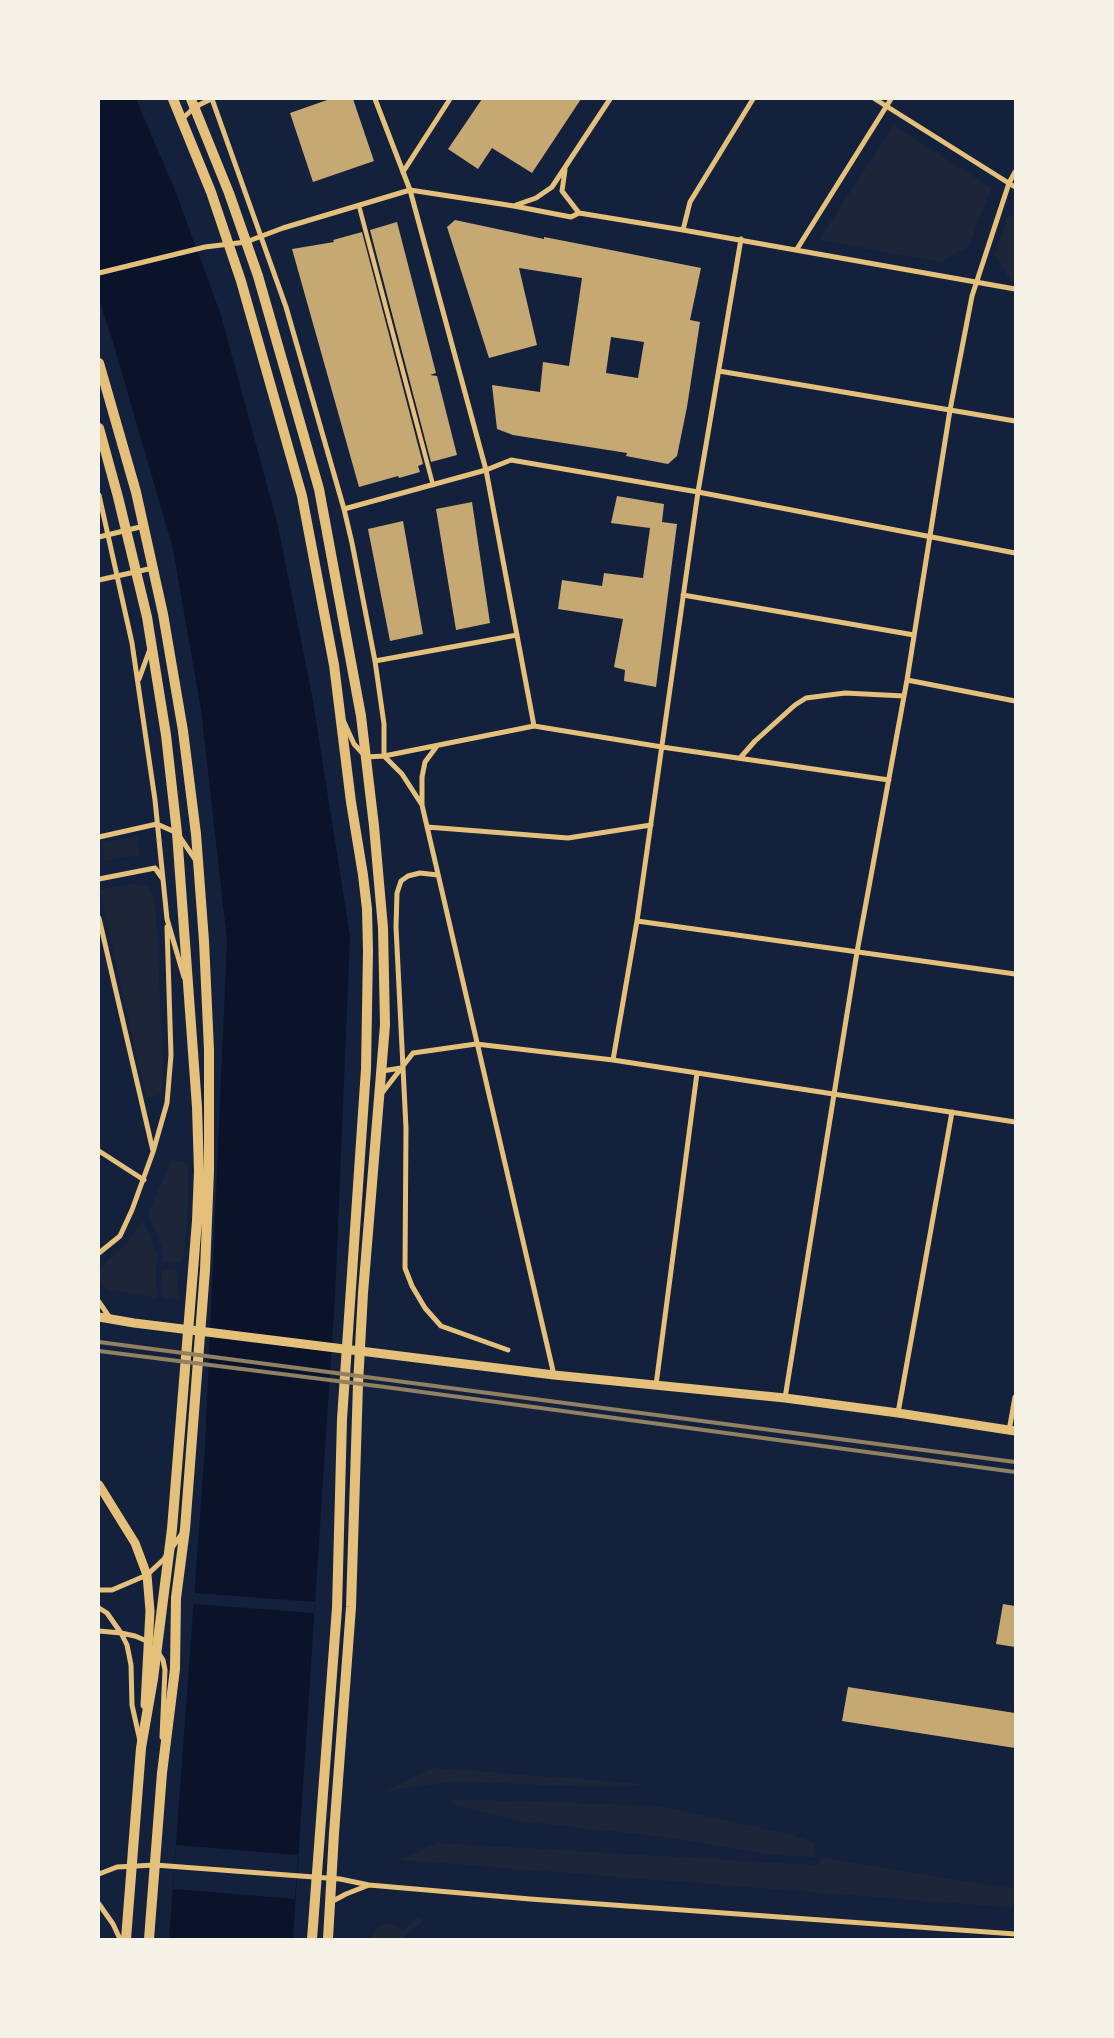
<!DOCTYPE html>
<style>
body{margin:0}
#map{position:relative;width:1114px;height:2038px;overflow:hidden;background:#14213d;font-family:"IBM Plex Sans",sans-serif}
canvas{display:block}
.frame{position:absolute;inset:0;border:100px solid #f6f1e7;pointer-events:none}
</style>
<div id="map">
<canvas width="1114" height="2038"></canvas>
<div class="frame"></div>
</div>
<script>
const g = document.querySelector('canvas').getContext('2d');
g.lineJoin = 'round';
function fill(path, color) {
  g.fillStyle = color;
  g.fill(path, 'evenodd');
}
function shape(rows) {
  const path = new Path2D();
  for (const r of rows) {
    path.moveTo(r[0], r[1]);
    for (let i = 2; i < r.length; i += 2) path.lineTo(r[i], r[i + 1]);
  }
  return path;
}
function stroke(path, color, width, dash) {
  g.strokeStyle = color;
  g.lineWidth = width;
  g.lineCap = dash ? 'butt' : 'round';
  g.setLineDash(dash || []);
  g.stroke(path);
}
fill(shape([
 [894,125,991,188,969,246,940,262,819,240],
 [1015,214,1015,282,1011,281,995,255,1007,217],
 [138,836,140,856,122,857,105,861,102,843],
 [135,883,148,887,155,899,163,1055,162,1094,146,1098,100,890],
 [172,1160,188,1163,188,1208,183,1259,180,1262,163,1261,163,1251,148,1213],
 [143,1221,157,1255,156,1274,157,1299,140,1294,107,1290,101,1284,99,1276,101,1267,129,1241],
 [161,1269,176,1269,179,1299,163,1298],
 [434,1768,645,1784,625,1787,563,1786,453,1781,383,1792],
 [453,1799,660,1806,788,1834,813,1842,816,1857,784,1856,739,1850,681,1839,517,1821,452,1804],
 [437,1843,818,1865,821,1857,1015,1889,1015,1908,401,1860],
 [419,1917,423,1921,402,1939,372,1939,373,1933,380,1925,391,1923,404,1929]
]), '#1d2539');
fill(shape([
 [99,99,136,99,175,190,221,315,278,526,312,695,350,936,335,1298,293,1939,169,1939,205,1447,227,940,201,710,173,549,112,339,99,300]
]), '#0b132b');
fill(shape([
 [194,1593,315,1602,314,1613,194,1604],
 [176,1845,298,1855,295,1899,173,1889]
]), '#14213d');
fill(shape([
 [330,99,353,99,374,161,313,182,290,113],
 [482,99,581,99,532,173,492,148,478,169,448,149],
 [455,220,544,239,544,237,616,251,701,268,690,320,700,322,687,407,677,456,668,464,626,456,627,453,513,435,497,429,492,385,540,392,543,362,569,366,582,278,519,268,537,345,489,358,447,227],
 [611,337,644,342,638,378,606,373],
 [397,222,436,373,430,375,437,376,457,455,431,462,370,230],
 [362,232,423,464,418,466,420,472,399,478,398,476,359,487,292,249,334,242,333,240],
 [617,496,664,504,662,522,677,524,656,687,624,681,625,670,614,667,623,619,558,609,562,580,602,586,604,573,643,578,650,528,611,523],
 [472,502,490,623,456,630,436,509],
 [403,521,423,634,390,641,368,529],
 [1003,1604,1015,1606,1015,1647,996,1644],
 [848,1687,1015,1713,1015,1748,842,1721]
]), '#c6a872');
stroke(shape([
 [359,206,433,485]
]), '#e5c07b', 4.5);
stroke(shape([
 [212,99,286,307,344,509,352,543,375,661,384,724,384,756,402,774,422,805],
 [375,99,410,190,486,470,534,726],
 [875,99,1015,187],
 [182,119,195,107,211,99],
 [565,170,562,191,579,213],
 [403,172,450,99],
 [516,205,536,198,552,187,610,99],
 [683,230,690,202,753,99],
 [797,249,891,99],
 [99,273,205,247,246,242,283,228,410,190,514,206,571,217,579,213,683,230,1015,289],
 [719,371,1015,421],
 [99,495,132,643,155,800,167,919,184,977],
 [344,509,486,470,511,460,698,492,1015,553],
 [99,537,144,526],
 [99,580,153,568],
 [683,595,914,635],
 [375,661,517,635],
 [139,679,150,649],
 [907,680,1015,701],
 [344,722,354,744,366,757,384,756,534,726,662,747,889,780],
 [437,746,425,762,422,777,422,805,554,1375],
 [740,758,755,741,795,705,806,698,845,693,904,696],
 [427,827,568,838,651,825],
 [99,837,157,824,177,833,197,862],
 [438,875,420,873,408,876,401,881,397,893,396,927,406,1128,405,1268,412,1286,425,1308,441,1326,508,1350],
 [99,879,155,868,162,878],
 [99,918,153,1151],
 [637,921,1015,974],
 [613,1060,637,921,698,492,741,239],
 [382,1071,401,1068],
 [382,1093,413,1053,476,1044,613,1060,1015,1122],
 [99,1151,144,1180],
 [99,1253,120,1236,132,1210,153,1152,167,1103,171,1055,167,927],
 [99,1302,110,1318],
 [656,1385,697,1073],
 [785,1398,857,952,907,680,950,410,972,296,1009,183,1015,172],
 [898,1413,952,1112],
 [1009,1431,1015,1397],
 [99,1590,112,1590,147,1575,164,1559,181,1535],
 [99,1608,107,1613,121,1633,127,1645,131,1665,132,1705,140,1741],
 [99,1631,121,1633,135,1636,149,1642],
 [158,1652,163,1660,165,1670,162,1737],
 [99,1874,117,1867,155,1865,340,1879,369,1885,530,1899,1015,1934],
 [331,1902,346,1894,369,1885],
 [99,1904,113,1924,120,1939]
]), '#e5c07b', 5);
stroke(shape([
 [99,1317,134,1323,554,1375,785,1398,898,1413,1015,1431],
 [99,1485,135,1543,147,1575,150,1611,145,1705]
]), '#e5c07b', 9);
stroke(shape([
 [173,99,211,192,241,281,302,496,334,665,351,802,363,875,367,909,368,951,366,1069,342,1419,337,1608,312,1939],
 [191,99,229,193,258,276,319,489,361,716,374,826,383,928,385,1025,363,1293,358,1384,351,1607,334,1833,328,1939],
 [99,363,136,492,163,614,183,731,196,834,204,941,209,1050,209,1171,205,1270,185,1529,176,1598,175,1669,162,1773,149,1939],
 [99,428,118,497,147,617,166,735,177,833,197,1107,199,1171,197,1221,172,1529,153,1679,141,1748,126,1939]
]), '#e5c07b', 10);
stroke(shape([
 [99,1342,1015,1462],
 [99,1351,385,1387,1015,1472]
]), '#918062', 4);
</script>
